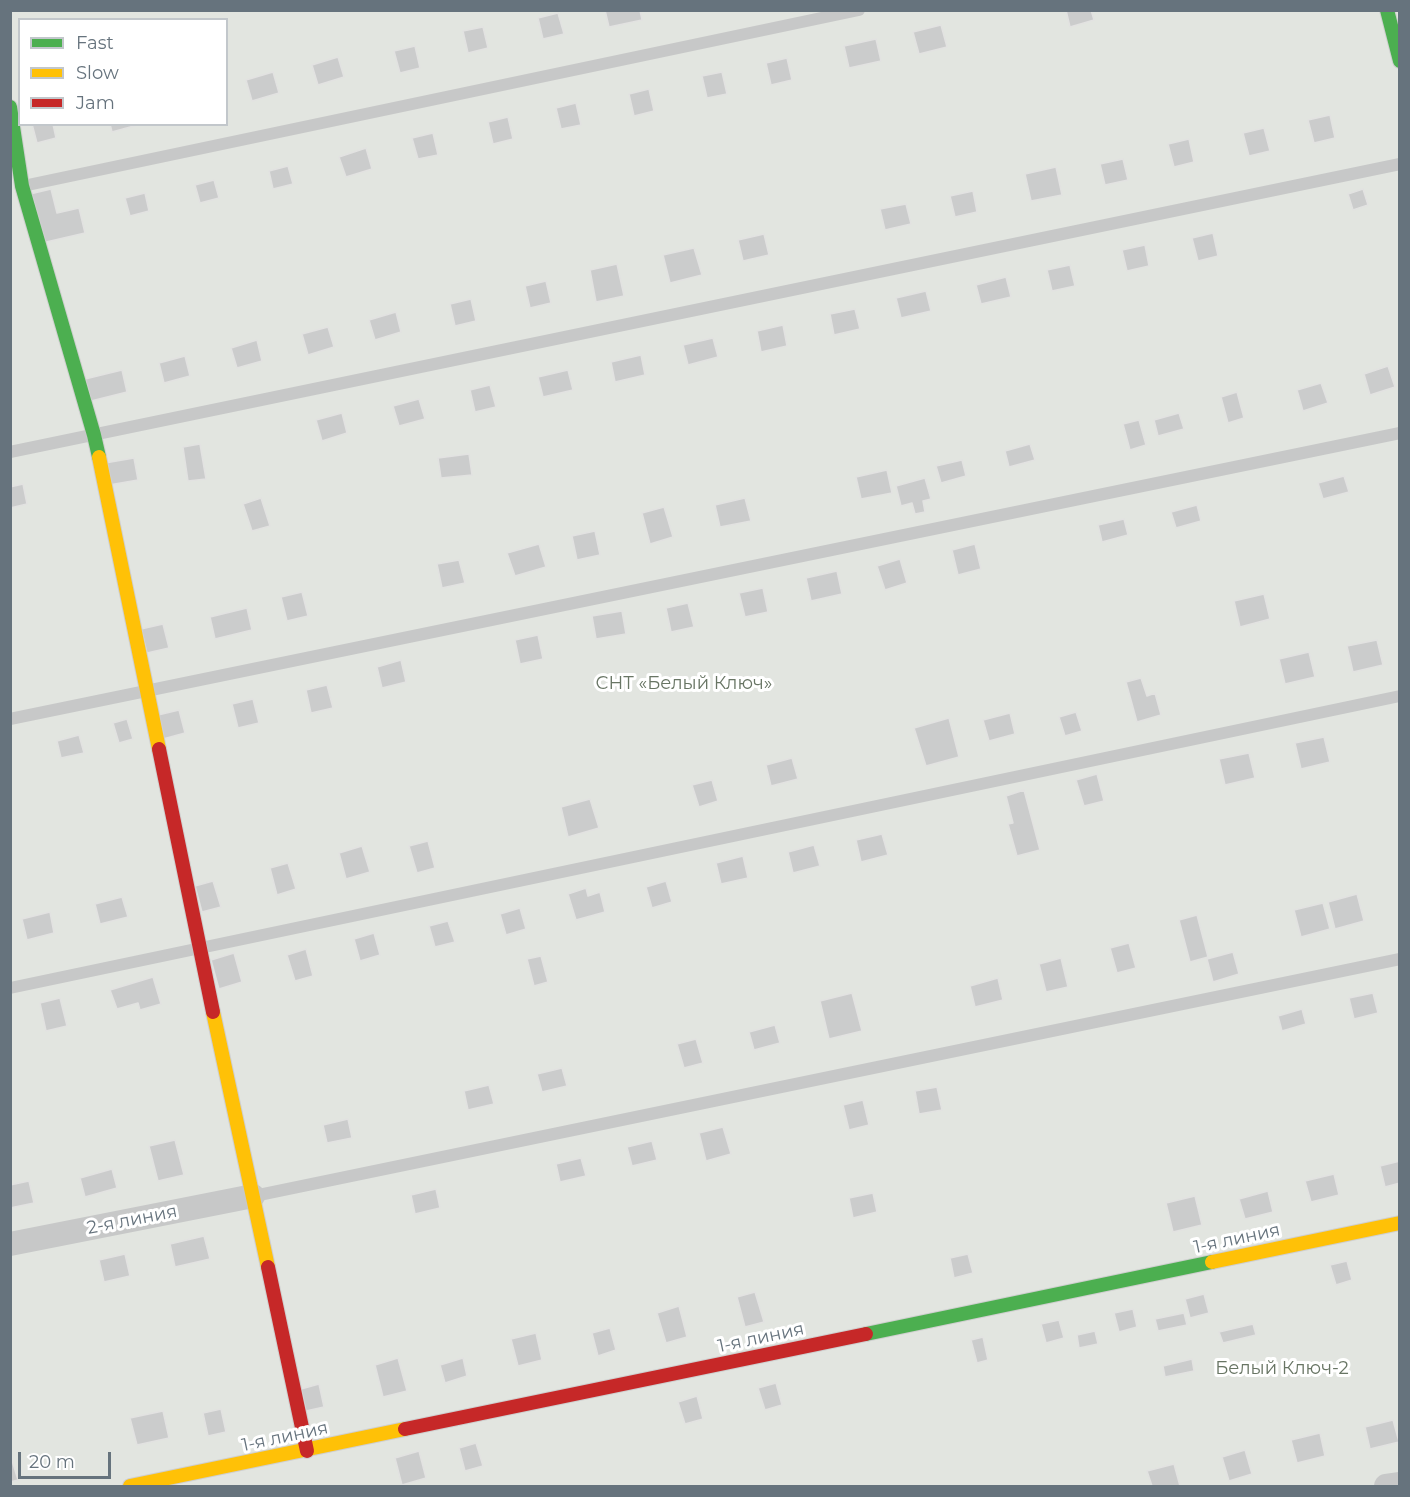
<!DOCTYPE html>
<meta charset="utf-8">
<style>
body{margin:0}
#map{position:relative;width:1410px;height:1497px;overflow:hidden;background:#f3f3f1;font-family:Montserrat,sans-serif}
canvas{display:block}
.frame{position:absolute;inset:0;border:12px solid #66737d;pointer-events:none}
.legend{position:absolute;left:18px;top:18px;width:210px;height:108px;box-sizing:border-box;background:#fff;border:2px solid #c2c7cb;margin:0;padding:8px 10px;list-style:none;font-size:18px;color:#66737d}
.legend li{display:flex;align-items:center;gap:12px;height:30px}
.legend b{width:30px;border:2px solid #c2c7cb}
.scale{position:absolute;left:18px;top:1452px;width:93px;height:27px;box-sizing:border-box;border:3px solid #66737d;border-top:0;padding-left:8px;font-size:18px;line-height:21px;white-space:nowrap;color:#66737d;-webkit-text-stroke:4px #fff;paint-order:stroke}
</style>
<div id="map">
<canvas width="1410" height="1497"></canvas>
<div class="frame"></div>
<ul class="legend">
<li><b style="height:8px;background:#4caf50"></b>Fast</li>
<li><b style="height:8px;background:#ffc107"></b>Slow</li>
<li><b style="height:8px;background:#c62828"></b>Jam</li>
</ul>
<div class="scale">20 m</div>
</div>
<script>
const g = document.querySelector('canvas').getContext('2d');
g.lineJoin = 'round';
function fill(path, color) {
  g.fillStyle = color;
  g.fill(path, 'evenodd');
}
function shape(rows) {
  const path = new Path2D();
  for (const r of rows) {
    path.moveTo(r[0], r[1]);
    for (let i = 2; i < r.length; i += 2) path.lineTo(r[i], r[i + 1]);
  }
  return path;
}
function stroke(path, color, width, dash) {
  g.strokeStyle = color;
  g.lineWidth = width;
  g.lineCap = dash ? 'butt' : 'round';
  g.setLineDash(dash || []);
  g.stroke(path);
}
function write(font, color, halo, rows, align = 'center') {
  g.font = font + ' Montserrat,sans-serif';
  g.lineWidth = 6;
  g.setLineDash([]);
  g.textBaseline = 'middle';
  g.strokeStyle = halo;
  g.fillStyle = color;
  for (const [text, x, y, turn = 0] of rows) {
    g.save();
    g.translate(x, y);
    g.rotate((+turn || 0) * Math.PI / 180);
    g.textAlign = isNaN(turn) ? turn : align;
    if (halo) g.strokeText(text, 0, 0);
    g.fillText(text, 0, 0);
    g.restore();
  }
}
fill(shape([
 [10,11,1399,11,1399,1486,11,1486],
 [20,20,226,20,226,124,20,124]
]), '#e2e5e0');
const building = shape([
 [605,10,640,10,642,20,609,27,605,10],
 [1066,10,1091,10,1094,20,1070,27,1066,10],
 [558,13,564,34,543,39,538,18,558,13],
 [941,25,947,47,919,54,913,32,941,25],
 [483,27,488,48,468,53,463,31,483,27],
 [876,39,881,61,849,68,844,46,876,39],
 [415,46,420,68,400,73,394,51,415,46],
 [338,57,344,77,318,85,312,65,338,57],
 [787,58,792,80,771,85,766,63,787,58],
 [273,72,279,93,252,101,246,80,273,72],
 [722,72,727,94,707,98,702,76,722,72],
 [649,89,654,111,634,116,629,94,649,89],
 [576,103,581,125,561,129,556,108,576,103],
 [1330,115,1335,138,1314,143,1308,120,1330,115],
 [508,117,513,139,493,144,488,122,508,117],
 [32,124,53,124,56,138,37,143,32,124],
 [110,124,141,124,112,132,110,124],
 [1264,128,1270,151,1249,156,1243,133,1264,128],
 [433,133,438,155,418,159,412,138,433,133],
 [1189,139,1194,162,1174,167,1168,144,1189,139],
 [366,148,372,169,346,177,339,157,366,148],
 [1123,159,1128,180,1105,185,1100,164,1123,159],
 [288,166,293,184,273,189,269,171,288,166],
 [1056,167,1062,195,1031,201,1025,174,1056,167],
 [214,180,219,198,200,203,195,185,214,180],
 [51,189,57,213,79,208,85,233,42,243,30,194,51,189],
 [1363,189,1368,205,1353,210,1348,194,1363,189],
 [973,191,977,212,955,217,950,196,973,191],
 [145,193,149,211,130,216,125,198,145,193],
 [906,204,911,224,885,230,880,209,906,204],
 [1213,233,1218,256,1198,261,1192,238,1213,233],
 [764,234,769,255,743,261,738,240,764,234],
 [1145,245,1149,266,1127,271,1122,250,1145,245],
 [694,248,702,275,670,283,663,255,694,248],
 [617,264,624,296,596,302,590,270,617,264],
 [1070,265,1075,286,1052,291,1047,270,1070,265],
 [1006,277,1011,297,981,304,976,285,1006,277],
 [546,281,551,303,530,308,525,286,546,281],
 [926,291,931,311,901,318,896,298,926,291],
 [471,299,476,321,455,326,450,304,471,299],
 [855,309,860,329,834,335,830,314,855,309],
 [396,312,401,332,375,340,369,320,396,312],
 [783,325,787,346,761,352,757,331,783,325],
 [328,327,334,347,308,355,302,334,328,327],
 [713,338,718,357,688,365,683,345,713,338],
 [257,340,262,361,237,368,231,348,257,340],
 [641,355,645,375,615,382,611,362,641,355],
 [185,356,190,376,164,383,159,363,185,356],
 [1388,366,1395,387,1370,395,1364,374,1388,366],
 [122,370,127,392,91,401,85,379,122,370],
 [568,370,573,390,543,397,538,377,568,370],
 [1321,383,1328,403,1303,411,1297,390,1321,383],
 [490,385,496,407,475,412,470,390,490,385],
 [1237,392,1244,418,1228,423,1221,397,1237,392],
 [419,399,425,419,399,426,393,406,419,399],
 [342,413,347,433,322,441,316,420,342,413],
 [1179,413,1184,429,1158,436,1154,420,1179,413],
 [1139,420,1146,445,1130,450,1123,424,1139,420],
 [200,444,206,479,188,481,183,447,200,444],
 [1030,444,1035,460,1009,467,1005,451,1030,444],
 [469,454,472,475,441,478,438,458,469,454],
 [134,458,138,480,109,485,105,463,134,458],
 [962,460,966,476,941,483,936,466,962,460],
 [887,470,892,493,861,499,856,477,887,470],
 [1344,476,1349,492,1323,499,1318,483,1344,476],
 [925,478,931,499,923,501,925,512,915,514,912,503,901,506,896,486,925,478],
 [23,484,27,504,10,508,10,487,23,484],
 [261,498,270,526,252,531,243,504,261,498],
 [745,498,751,521,720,527,715,505,745,498],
 [1197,505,1201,521,1176,528,1171,512,1197,505],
 [664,507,673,537,650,544,642,513,664,507],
 [1124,519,1128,535,1102,542,1098,525,1124,519],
 [595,531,600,555,577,560,572,536,595,531],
 [539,544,546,567,515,576,507,553,539,544],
 [975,544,981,569,958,575,952,550,975,544],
 [900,559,907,583,885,590,877,566,900,559],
 [459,560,465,583,442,588,437,564,459,560],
 [837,571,842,594,811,601,806,578,837,571],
 [763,588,768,612,745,617,739,593,763,588],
 [302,592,308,616,287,621,281,597,302,592],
 [1264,594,1270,619,1240,627,1234,601,1264,594],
 [688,603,694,627,671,632,666,608,688,603],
 [247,608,252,630,215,639,210,617,247,608],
 [622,611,626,634,596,639,592,616,622,611],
 [163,624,169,648,147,653,141,629,163,624],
 [538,635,543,659,520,664,515,640,538,635],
 [1377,640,1383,665,1353,672,1347,646,1377,640],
 [1309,652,1315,677,1285,684,1279,659,1309,652],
 [401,660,406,682,382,688,377,667,401,660],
 [1141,678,1147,696,1155,693,1161,715,1137,722,1126,682,1141,678],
 [327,685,333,708,311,713,306,690,327,685],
 [253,699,259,723,238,728,232,704,253,699],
 [179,710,185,733,163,739,158,715,179,710],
 [1076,712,1082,731,1065,736,1059,717,1076,712],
 [1010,713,1015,734,989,741,983,720,1010,713],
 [949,718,959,757,926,766,914,728,949,718],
 [127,719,133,739,119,743,113,723,127,719],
 [79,735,84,753,61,758,57,741,79,735],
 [1324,737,1330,762,1301,769,1295,743,1324,737],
 [1249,753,1255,778,1225,785,1219,759,1249,753],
 [792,758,798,779,771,786,766,765,792,758],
 [1097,774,1104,801,1084,806,1076,780,1097,774],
 [712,780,718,801,699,807,692,785,712,780],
 [1024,790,1040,850,1017,856,1008,824,1013,823,1006,796,1024,790],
 [590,799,599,828,568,837,561,807,590,799],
 [882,834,888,855,861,862,856,840,882,834],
 [428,841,435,868,417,873,409,846,428,841],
 [814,845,820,866,793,873,788,852,814,845],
 [362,846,370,872,346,879,339,853,362,846],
 [743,856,748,878,721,884,716,863,743,856],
 [288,863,296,889,277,895,270,868,288,863],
 [213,881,221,907,202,912,195,886,213,881],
 [666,881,672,902,652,908,646,887,666,881],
 [586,888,588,896,600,892,605,912,576,920,568,894,586,888],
 [1357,894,1364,921,1335,929,1328,902,1357,894],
 [122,897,128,917,100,924,95,904,122,897],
 [1323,903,1330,929,1301,937,1294,910,1323,903],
 [520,908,526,929,506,935,500,914,520,908],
 [50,912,54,933,27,940,22,919,50,912],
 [1197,915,1208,957,1190,962,1179,920,1197,915],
 [448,921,455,942,435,947,429,926,448,921],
 [374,933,380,955,360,961,354,939,374,933],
 [1129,943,1136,968,1117,973,1110,948,1129,943],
 [306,949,313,976,295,981,287,955,306,949],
 [1233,952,1239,974,1213,982,1207,959,1233,952],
 [234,953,242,982,219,989,211,960,234,953],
 [541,956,548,982,534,986,527,959,541,956],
 [1061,958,1068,987,1046,992,1039,964,1061,958],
 [153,977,161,1004,140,1010,138,1003,117,1009,110,990,153,977],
 [998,978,1003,1000,975,1007,970,986,998,978],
 [852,993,862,1031,829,1039,820,1001,852,993],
 [1373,993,1378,1013,1354,1019,1349,998,1373,993],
 [60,998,67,1026,46,1031,40,1003,60,998],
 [1302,1009,1306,1024,1282,1031,1278,1016,1302,1009],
 [775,1025,780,1043,754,1050,749,1032,775,1025],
 [696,1039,703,1063,684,1068,677,1044,696,1039],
 [562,1068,567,1086,542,1092,537,1074,562,1068],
 [489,1085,494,1104,468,1110,464,1091,489,1085],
 [937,1087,942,1110,919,1114,915,1091,937,1087],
 [863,1100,869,1125,849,1130,843,1105,863,1100],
 [348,1119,352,1138,327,1143,323,1125,348,1119],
 [723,1127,731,1154,706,1161,699,1133,723,1127],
 [175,1140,184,1175,158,1181,149,1146,175,1140],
 [652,1141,657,1160,632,1166,627,1147,652,1141],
 [581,1158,586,1176,560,1182,556,1164,581,1158],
 [1400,1161,1400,1183,1385,1187,1380,1166,1400,1161],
 [112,1169,117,1188,85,1197,80,1178,112,1169],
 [1334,1174,1339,1195,1311,1202,1305,1181,1334,1174],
 [29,1181,34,1203,10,1208,10,1185,29,1181],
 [436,1189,440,1208,415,1214,411,1195,436,1189],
 [1268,1191,1273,1212,1245,1219,1239,1199,1268,1191],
 [873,1193,877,1212,853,1218,849,1198,873,1193],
 [1195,1196,1202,1225,1173,1232,1166,1203,1195,1196],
 [204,1236,210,1259,175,1267,170,1244,204,1236],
 [125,1254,130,1276,104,1282,99,1260,125,1254],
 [968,1254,973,1273,954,1278,950,1258,968,1254],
 [1347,1261,1352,1280,1336,1285,1330,1265,1347,1261],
 [755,1292,764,1322,745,1327,737,1297,755,1292],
 [1204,1294,1209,1313,1190,1318,1185,1299,1204,1294],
 [679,1306,687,1337,666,1343,657,1313,679,1306],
 [1133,1309,1137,1327,1119,1332,1114,1313,1133,1309],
 [1184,1313,1187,1325,1158,1331,1155,1319,1184,1313],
 [1059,1320,1064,1338,1046,1343,1041,1324,1059,1320],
 [1253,1324,1256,1335,1223,1343,1219,1332,1253,1324],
 [610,1328,616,1350,598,1356,592,1333,610,1328],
 [1095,1331,1098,1344,1079,1348,1077,1335,1095,1331],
 [536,1333,542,1360,518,1366,511,1339,536,1333],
 [983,1337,988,1360,977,1363,971,1340,983,1337],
 [398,1358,407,1391,383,1397,375,1365,398,1358],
 [463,1358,467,1376,445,1383,440,1365,463,1358],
 [1192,1359,1194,1371,1165,1377,1163,1366,1192,1359],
 [776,1383,782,1405,765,1410,758,1388,776,1383],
 [319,1384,324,1407,306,1411,301,1389,319,1384],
 [697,1396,703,1419,685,1424,678,1402,697,1396],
 [221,1409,226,1432,208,1436,203,1413,221,1409],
 [163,1411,169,1438,137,1445,130,1418,163,1411],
 [1393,1420,1399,1442,1370,1449,1365,1427,1393,1420],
 [1320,1433,1325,1456,1297,1463,1291,1440,1320,1433],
 [476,1443,483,1466,465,1471,459,1448,476,1443],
 [1245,1450,1252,1474,1229,1481,1222,1457,1245,1450],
 [419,1451,426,1478,402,1485,395,1458,419,1451],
 [10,1454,18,1480,10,1482,10,1454],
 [1174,1464,1180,1486,1152,1486,1147,1471,1174,1464]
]);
fill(building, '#cbcccc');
stroke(building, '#e2e2e1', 1.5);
const fast = shape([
 [1387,10,1400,61],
 [10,107,22,186,94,435,99,457],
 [866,1334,1212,1262]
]);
const slow = shape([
 [99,457,159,749],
 [213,1012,268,1267],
 [1212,1262,1400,1223],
 [130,1486,405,1429]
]);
const jam = shape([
 [159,749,213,1012],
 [268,1267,307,1451],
 [405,1429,866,1334]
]);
stroke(fast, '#cfcfcf', 16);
stroke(slow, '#cfcfcf', 16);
stroke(jam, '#cfcfcf', 16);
stroke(shape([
 [23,186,859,10],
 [10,452,1400,164],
 [10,719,1400,433],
 [10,988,1400,696],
 [254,1196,1400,959]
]), '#c7c8c8', 12);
stroke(shape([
 [10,1244,253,1196],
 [1386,1486,1400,1484]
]), '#c7c8c8', 24);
stroke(fast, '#4caf50', 14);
stroke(slow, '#ffc107', 14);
stroke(jam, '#c62828', 14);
write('18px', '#687564', '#fff', [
 ["СНТ «Белый Ключ»",684,684],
 ["Белый Ключ-2",1282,1369]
]);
write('18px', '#66737d', '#fff', [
 ["2-я линия",132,1220,-11],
 ["1-я линия",1237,1239,-12],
 ["1-я линия",761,1338,-12],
 ["1-я линия",285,1437,-12]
]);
</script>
